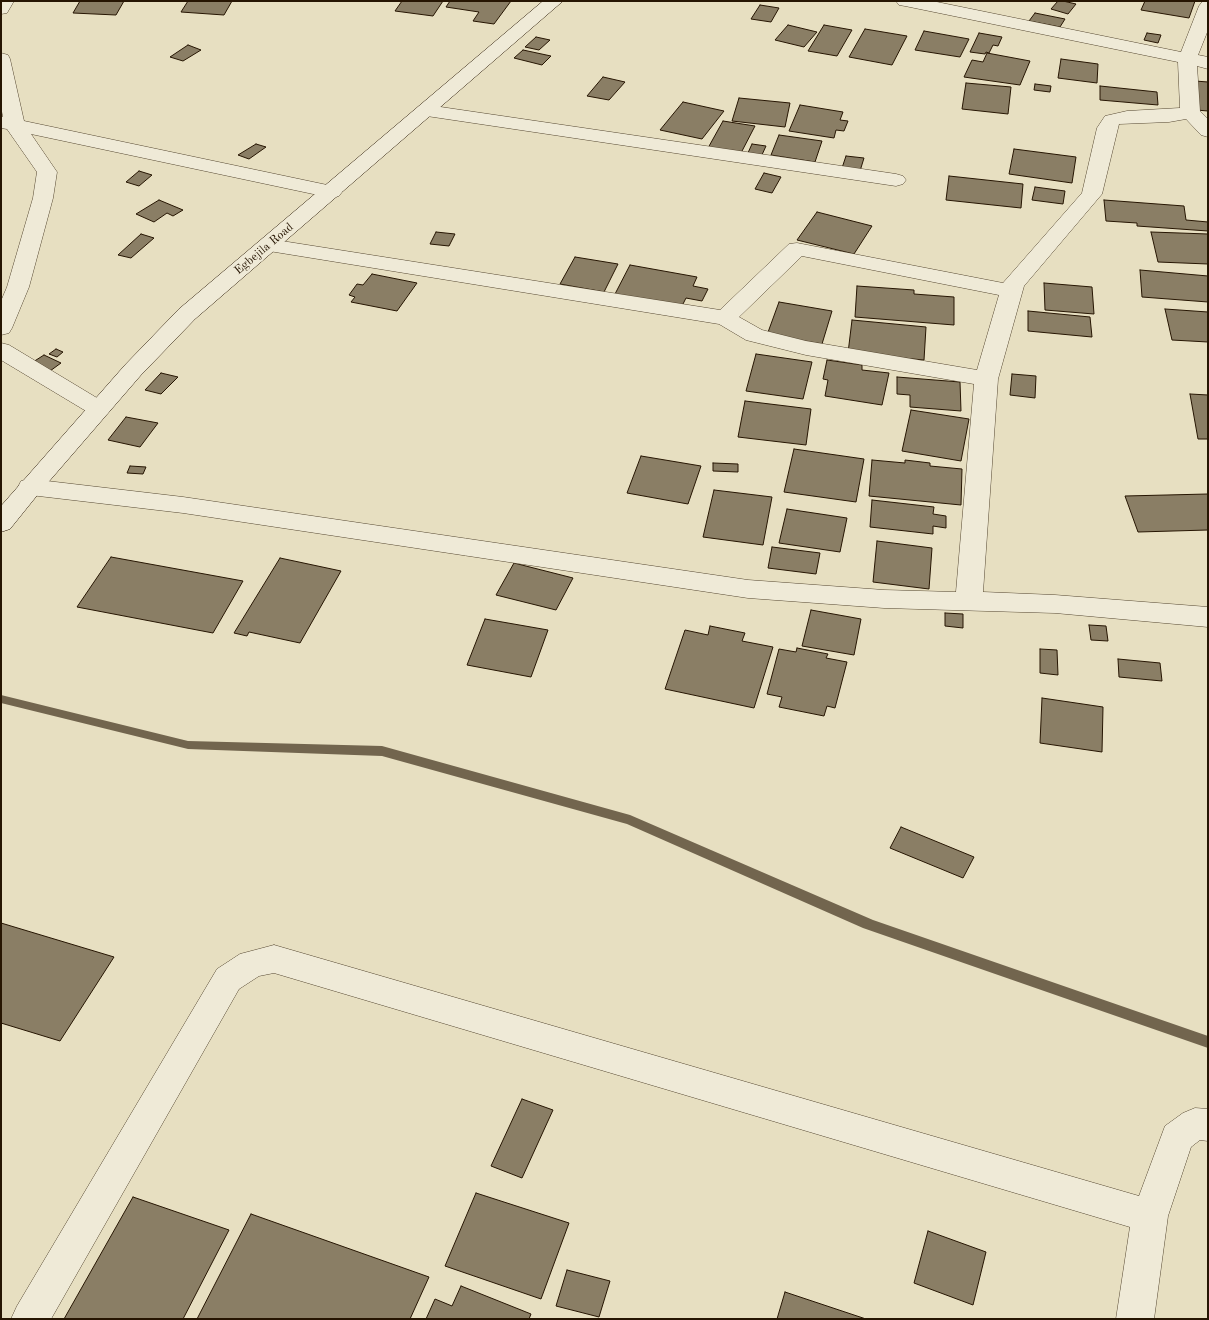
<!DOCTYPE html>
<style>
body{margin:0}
#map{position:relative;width:1209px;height:1320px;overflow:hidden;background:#e7dfc1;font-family:"Old Standard TT",serif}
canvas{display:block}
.frame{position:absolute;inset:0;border:2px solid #261502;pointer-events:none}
</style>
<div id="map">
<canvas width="1209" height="1320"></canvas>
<div class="frame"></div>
</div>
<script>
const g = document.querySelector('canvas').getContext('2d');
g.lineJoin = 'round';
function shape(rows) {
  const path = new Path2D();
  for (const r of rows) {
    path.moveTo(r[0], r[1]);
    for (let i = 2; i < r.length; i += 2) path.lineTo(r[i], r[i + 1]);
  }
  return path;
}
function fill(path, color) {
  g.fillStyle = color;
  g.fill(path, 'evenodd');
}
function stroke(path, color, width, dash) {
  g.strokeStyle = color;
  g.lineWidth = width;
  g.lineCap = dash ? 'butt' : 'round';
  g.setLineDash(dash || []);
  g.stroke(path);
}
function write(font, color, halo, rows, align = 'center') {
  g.font = font + ' "Old Standard TT",serif';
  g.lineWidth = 4;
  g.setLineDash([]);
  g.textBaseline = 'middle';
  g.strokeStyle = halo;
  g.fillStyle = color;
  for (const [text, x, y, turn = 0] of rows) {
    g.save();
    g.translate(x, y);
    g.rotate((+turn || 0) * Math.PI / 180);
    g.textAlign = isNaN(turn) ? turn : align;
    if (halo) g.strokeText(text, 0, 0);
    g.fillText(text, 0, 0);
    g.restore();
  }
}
fill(shape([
 [1,695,188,741,382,746,630,815,873,920,1208,1036,1208,1048,863,928,627,824,382,756,188,749,1,703,1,695]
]), '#72654e');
const building = shape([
 [80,1,124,1,116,15,73,13,80,1],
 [188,1,232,1,224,15,181,12,188,1],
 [402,1,443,1,433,16,395,11,402,1],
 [450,1,511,1,494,24,473,21,479,12,446,7,450,1],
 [1058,1,1063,1,1076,4,1068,14,1051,9,1058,1],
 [1145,1,1195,1,1189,18,1141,10,1145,1],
 [760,5,779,8,771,22,751,19,760,5],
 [1035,13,1065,19,1060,27,1029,21,1035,13],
 [788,25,817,32,804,47,775,40,788,25],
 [824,25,852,30,837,56,808,51,824,25],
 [865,29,907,36,892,65,849,57,865,29],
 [924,31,969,39,960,57,915,50,924,31],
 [979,33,1002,37,998,46,993,45,989,53,986,52,985,54,970,52,979,33],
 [1147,33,1161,35,1158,43,1144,40,1147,33],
 [536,37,550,40,539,50,525,47,536,37],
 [188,45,201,50,183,61,170,57,188,45],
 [523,50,551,56,542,65,514,58,523,50],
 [987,53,1030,61,1020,85,964,77,972,60,983,62,987,53],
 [1061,59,1098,64,1097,83,1058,78,1061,59],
 [603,77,625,82,609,100,587,96,603,77],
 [1195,81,1208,82,1208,111,1196,110,1195,81],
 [966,83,1011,87,1008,114,962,109,966,83],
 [1035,84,1051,86,1050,92,1034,90,1035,84],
 [1100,86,1157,92,1158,105,1100,100,1100,86],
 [739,98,790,103,785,127,732,121,739,98],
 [683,102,724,111,702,139,660,130,683,102],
 [800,105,843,112,840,120,848,121,844,131,836,130,834,138,789,131,800,105],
 [723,121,755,126,741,153,708,148,723,121],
 [779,135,822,141,815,162,771,155,779,135],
 [256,144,266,147,249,159,238,155,256,144],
 [752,144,766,146,761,157,747,155,752,144],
 [1014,149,1076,157,1072,183,1009,174,1014,149],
 [846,156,864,158,860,171,842,168,846,156],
 [139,171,152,175,139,186,126,182,139,171],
 [764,173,781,177,772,193,755,189,764,173],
 [949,176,1023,184,1021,208,946,200,949,176],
 [1035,187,1065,191,1063,204,1032,200,1035,187],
 [159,200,183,210,173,216,167,213,154,222,136,214,159,200],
 [1104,200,1184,206,1186,220,1208,222,1208,231,1137,226,1137,223,1106,221,1104,200],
 [817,212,872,226,854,254,797,240,817,212],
 [436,232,455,234,449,246,430,244,436,232],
 [1151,232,1208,234,1208,264,1158,262,1151,232],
 [141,234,154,238,131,258,118,255,141,234],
 [575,257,618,264,604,292,560,284,575,257],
 [630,265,697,277,693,286,708,289,702,301,686,298,682,306,615,294,630,265],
 [1140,270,1208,276,1208,302,1142,297,1140,270],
 [372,274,417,283,397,311,351,302,355,297,349,295,357,284,363,285,372,274],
 [1044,283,1092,287,1094,314,1045,310,1044,283],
 [857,286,914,290,914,294,954,297,954,325,855,317,857,286],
 [779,302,832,311,822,344,767,335,779,302],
 [1165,309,1208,312,1208,342,1172,340,1165,309],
 [1028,311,1090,317,1092,337,1028,331,1028,311],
 [852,320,926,327,924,360,848,353,852,320],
 [56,349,63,352,57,357,49,354,56,349],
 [756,354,812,362,803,399,746,391,756,354],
 [44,355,61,363,50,371,33,362,44,355],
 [827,360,862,365,862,370,889,373,882,405,825,396,828,380,823,379,827,360],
 [161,373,178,377,161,394,145,390,161,373],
 [1012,374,1036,376,1035,398,1010,395,1012,374],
 [897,377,960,382,961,411,910,407,910,395,897,394,897,377],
 [1190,394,1208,395,1208,439,1198,439,1190,394],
 [745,401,811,409,806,445,738,437,745,401],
 [911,410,969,419,961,461,902,451,911,410],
 [126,417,158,423,140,447,108,440,126,417],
 [794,449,864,459,856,502,784,492,794,449],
 [641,456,701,466,688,504,627,493,641,456],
 [872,460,905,463,905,460,930,463,930,466,962,469,961,505,869,496,872,460],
 [713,463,738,464,738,472,713,471,713,463],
 [130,466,146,467,143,474,127,473,130,466],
 [714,490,772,497,763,545,703,537,714,490],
 [1208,494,1208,530,1138,532,1125,496,1208,494],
 [872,500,934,507,933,514,946,516,946,528,933,526,933,534,870,527,872,500],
 [787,509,847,518,840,552,779,543,787,509],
 [877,541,932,548,929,589,873,582,877,541],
 [772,547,820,553,816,574,768,568,772,547],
 [111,557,243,581,213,633,77,607,111,557],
 [280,558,341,571,300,643,249,632,247,636,234,633,280,558],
 [514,563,573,578,556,610,496,595,514,563],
 [811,610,861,619,854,655,802,646,811,610],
 [945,613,963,614,963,628,945,626,945,613],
 [485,619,548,630,531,677,467,665,485,619],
 [1089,625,1106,626,1108,641,1091,640,1089,625],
 [710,626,745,633,742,641,773,647,754,708,665,689,685,630,708,635,710,626],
 [797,648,828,654,826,658,847,662,835,708,827,706,824,716,779,707,782,697,767,694,779,649,796,652,797,648],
 [1040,649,1057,650,1058,675,1040,673,1040,649],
 [1118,659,1160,663,1162,681,1119,677,1118,659],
 [1042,698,1103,707,1102,752,1040,743,1042,698],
 [901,827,974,857,963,878,890,848,901,827],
 [1,923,114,957,60,1041,1,1023,1,923],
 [522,1099,553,1110,522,1178,491,1166,522,1099],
 [476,1193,569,1223,541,1299,445,1266,476,1193],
 [133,1197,229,1230,183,1319,64,1319,133,1197],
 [251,1214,429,1277,410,1319,197,1319,251,1214],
 [928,1231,986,1252,973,1305,914,1283,928,1231],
 [567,1270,610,1281,599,1317,556,1306,567,1270],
 [461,1286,531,1314,529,1319,426,1319,435,1299,452,1306,461,1286],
 [785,1292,866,1319,777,1319,785,1292]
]);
fill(building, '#8a7e65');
stroke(building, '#261502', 1);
const street = shape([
 [1,1,14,1,7,13,1,14,1,1],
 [896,1,932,1,1181,52,1199,6,1202,2,1208,1,1208,30,1198,55,1208,57,1208,69,1197,66,1200,111,1208,119,1208,137,1201,135,1186,119,1169,122,1119,124,1102,194,1024,286,998,379,983,592,1055,595,1208,607,1208,627,1055,613,884,608,748,598,183,513,30,495,21,493,18,487,21,481,30,479,183,497,748,580,884,590,956,592,974,384,806,355,746,340,719,324,269,251,261,250,258,245,261,240,269,239,720,310,789,244,797,243,1003,283,1082,193,1097,128,1105,116,1127,111,1180,108,1178,62,905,6,899,5,896,1],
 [802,256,999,295,977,370,806,341,762,330,739,317,802,256],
 [1,53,8,55,10,59,24,121,332,186,339,188,342,192,339,196,332,198,31,134,57,172,53,198,29,287,12,328,9,333,1,335,1,301,7,287,33,198,37,172,7,129,1,128,1,116,3,117,1,106,1,53],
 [427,105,896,174,903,176,906,180,903,184,896,186,420,115,417,111,420,107,427,105],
 [1,343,9,345,107,404,111,409,107,414,99,417,91,414,1,360,1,343],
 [274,945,1139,1196,1165,1126,1183,1113,1195,1108,1208,1109,1208,1141,1200,1140,1191,1147,1168,1216,1154,1319,1116,1319,1130,1227,274,973,259,976,239,989,51,1319,11,1319,17,1306,217,969,240,954,274,945]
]);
const secondary = shape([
 [543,1,563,1,195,319,141,375,39,493,10,529,1,532,1,506,125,365,179,309,543,1]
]);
stroke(street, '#564832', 1);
stroke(secondary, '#261502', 1);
fill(street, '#efead7');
fill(secondary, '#efead7');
write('12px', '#261502', '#efead7', [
 ["Egbejila Road",264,249,-40]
]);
</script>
